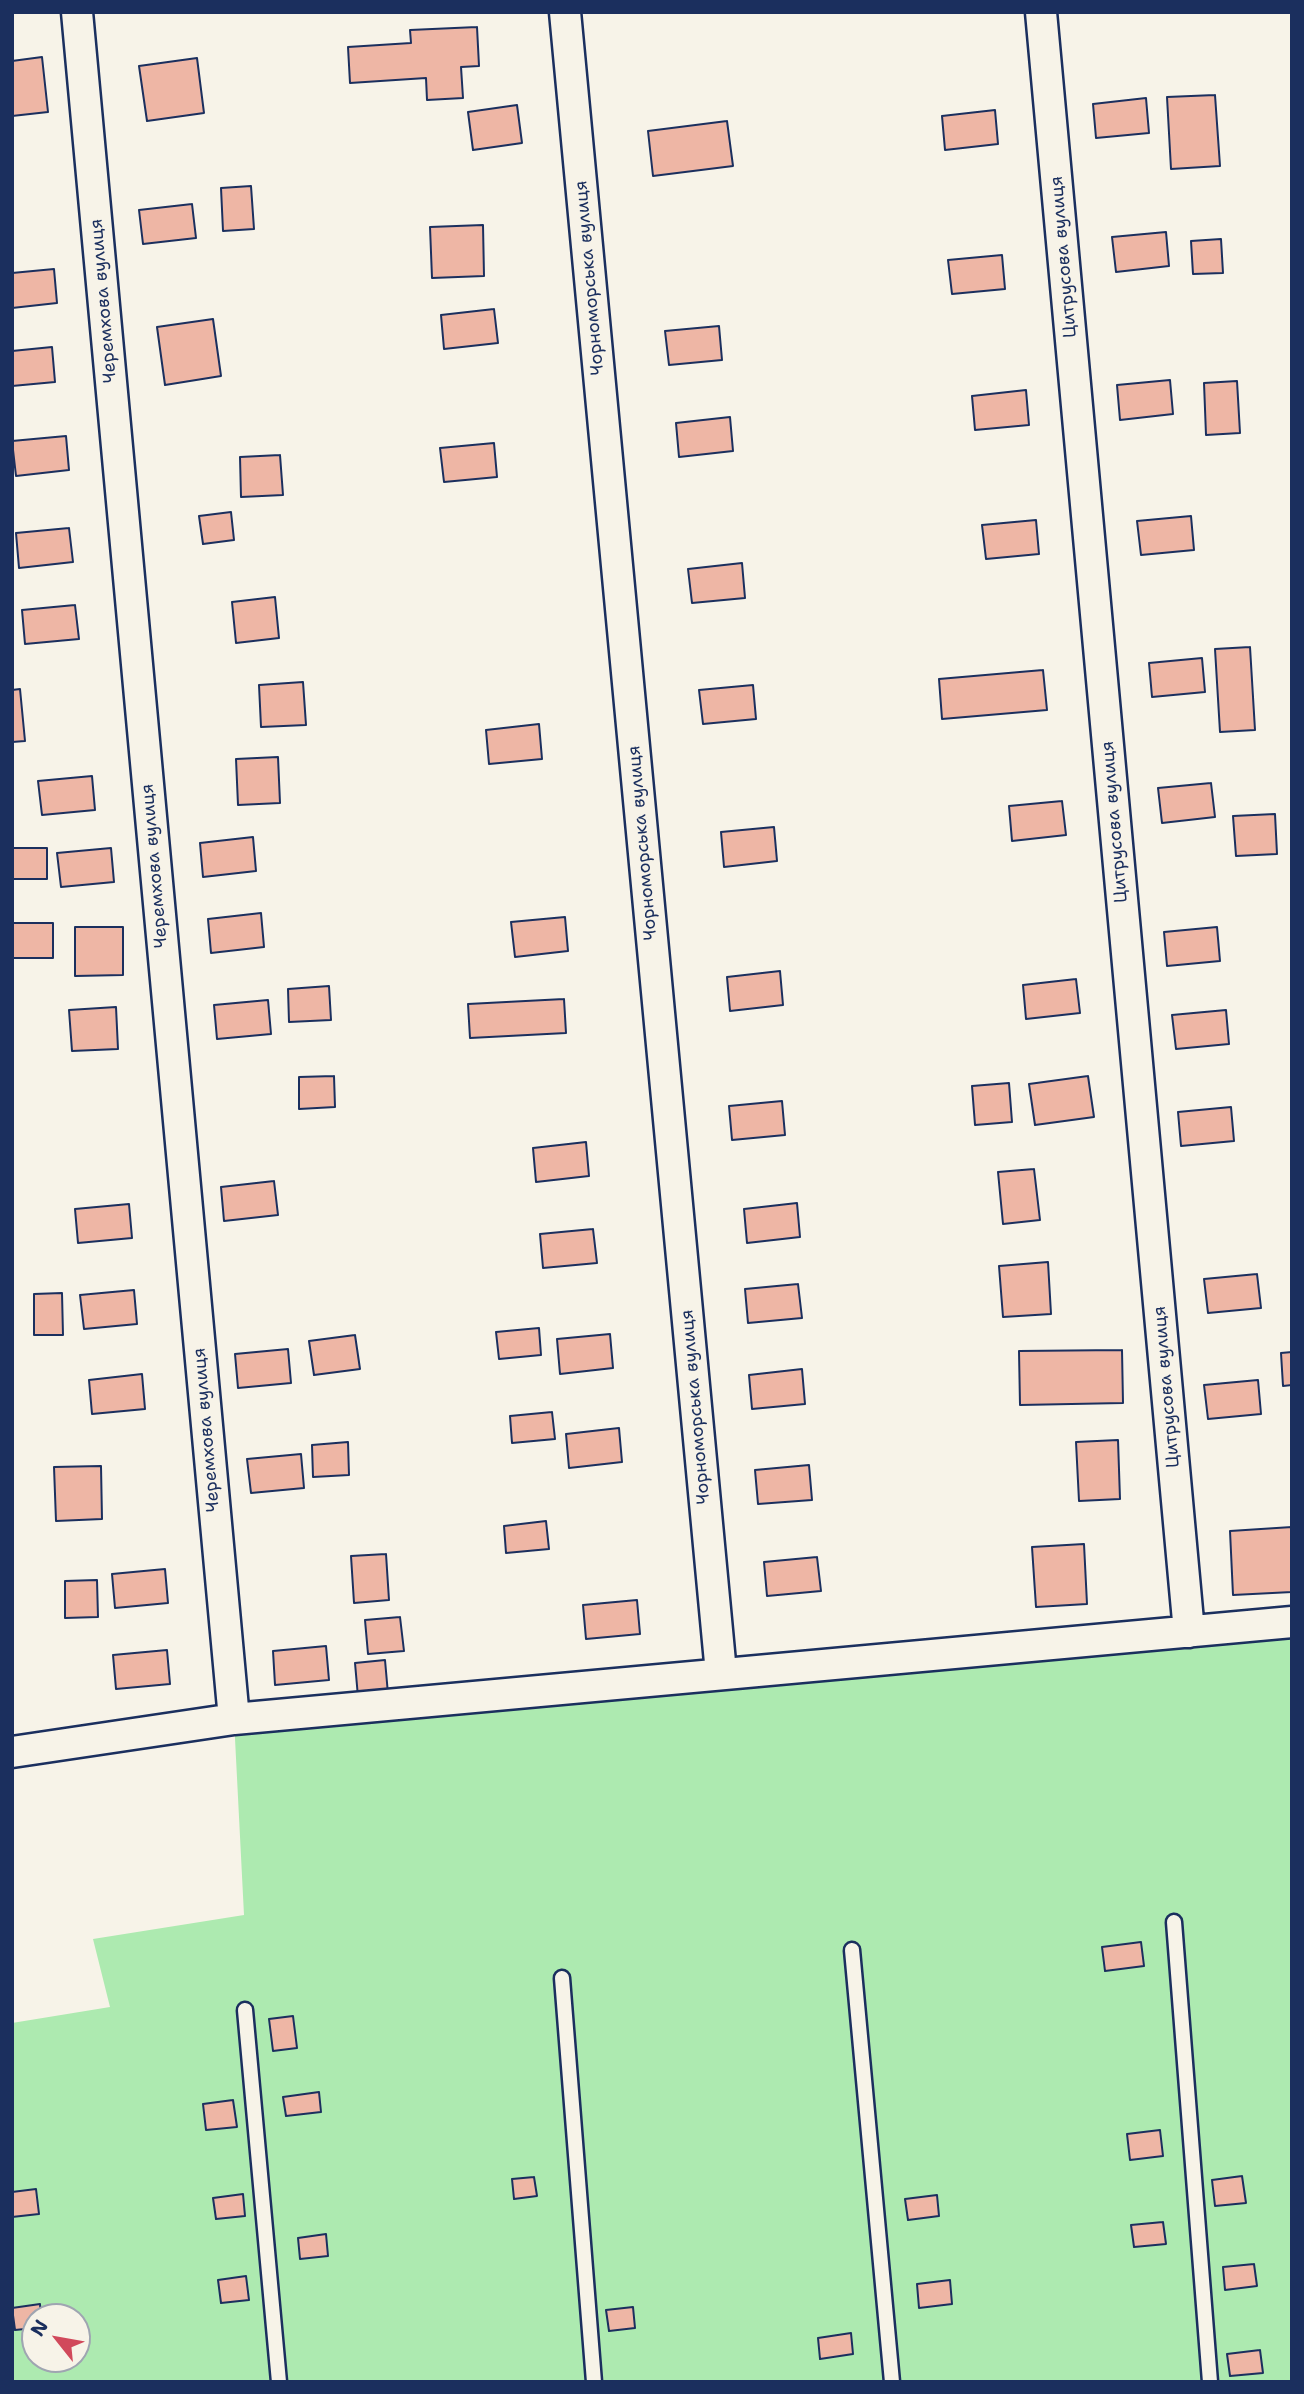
<!DOCTYPE html>
<meta charset="utf-8">
<style>
body{margin:0}
#map{position:relative;width:1304px;height:2394px;overflow:hidden;background:#f7f3e8;font-family:"Shantell Sans",sans-serif}
canvas{display:block}
.frame{position:absolute;inset:0;border:14px solid #1b2f5e;pointer-events:none}
.north{position:absolute;left:21px;top:2303px;width:70px;height:70px;box-sizing:border-box;background:#f7f3e8;border:2px solid #9fa5b1;border-radius:50%;rotate:301deg;font-size:19px;font-weight:700;line-height:28px;text-align:center;color:#1b2f5e}
.north::after{content:'';display:block;margin:auto;width:24px;height:32px;background:#d1495b;clip-path:polygon(50% 0,100% 100%,50% 72%,0 100%)}
</style>
<div id="map">
<canvas width="1304" height="2394"></canvas>
<div class="frame"></div>
<div class="north">N</div>
</div>
<script>
const g = document.querySelector('canvas').getContext('2d');
g.lineJoin = 'round';
function fill(path, color) {
  g.fillStyle = color;
  g.fill(path, 'evenodd');
}
function shape(rows) {
  const path = new Path2D();
  for (const r of rows) {
    path.moveTo(r[0], r[1]);
    for (let i = 2; i < r.length; i += 2) path.lineTo(r[i], r[i + 1]);
  }
  return path;
}
function stroke(path, color, width, dash) {
  g.strokeStyle = color;
  g.lineWidth = width;
  g.lineCap = dash ? 'butt' : 'round';
  g.setLineDash(dash || []);
  g.stroke(path);
}
function write(font, color, halo, rows, align = 'center') {
  g.font = font + ' "Shantell Sans",sans-serif';
  g.lineWidth = 7;
  g.setLineDash([]);
  g.textBaseline = 'middle';
  g.strokeStyle = halo;
  g.fillStyle = color;
  for (const [text, x, y, turn = 0] of rows) {
    g.save();
    g.translate(x, y);
    g.rotate((+turn || 0) * Math.PI / 180);
    g.textAlign = isNaN(turn) ? turn : align;
    if (halo) g.strokeText(text, 0, 0);
    g.fillText(text, 0, 0);
    g.restore();
  }
}
fill(shape([
 [1292,1622,1292,2382,12,2382,12,2023,110,2007,93,1939,244,1915,234,1719],
 [35,2317,77,2317,77,2359,35,2359]
]), '#adeab0');
const building = shape([
 [477,27,479,66,461,67,463,98,427,100,426,78,350,83,348,47,411,43,410,30,477,27],
 [42,57,48,112,12,116,12,61,42,57],
 [197,58,204,113,147,121,139,66,197,58],
 [1215,95,1220,166,1171,169,1167,97,1215,95],
 [1146,98,1149,133,1096,138,1093,104,1146,98],
 [517,105,522,143,473,150,468,112,517,105],
 [995,110,998,144,945,150,942,116,995,110],
 [727,121,733,166,653,176,648,131,727,121],
 [251,186,254,229,223,231,221,188,251,186],
 [192,204,196,238,143,244,139,210,192,204],
 [483,225,484,276,432,278,430,227,483,225],
 [1166,232,1169,266,1116,272,1112,237,1166,232],
 [1221,239,1223,273,1193,274,1191,241,1221,239],
 [1002,255,1005,289,952,294,948,260,1002,255],
 [54,269,57,303,12,308,12,273,54,269],
 [494,309,498,343,444,349,441,315,494,309],
 [213,319,221,376,165,385,157,327,213,319],
 [719,326,722,360,669,365,665,331,719,326],
 [52,347,55,382,12,386,12,351,52,347],
 [1170,380,1173,414,1120,420,1117,385,1170,380],
 [1237,381,1240,433,1206,435,1204,383,1237,381],
 [1026,390,1029,425,975,430,972,396,1026,390],
 [730,417,733,451,679,457,676,423,730,417],
 [66,436,69,470,16,476,12,441,66,436],
 [494,443,497,477,444,482,440,448,494,443],
 [280,455,283,495,241,497,240,457,280,455],
 [231,512,234,540,203,544,199,516,231,512],
 [1191,516,1194,550,1141,555,1137,521,1191,516],
 [1036,520,1039,554,986,559,982,525,1036,520],
 [69,528,73,562,19,568,16,533,69,528],
 [742,563,745,598,692,603,688,569,742,563],
 [275,597,279,638,236,643,232,602,275,597],
 [75,605,79,639,25,644,22,610,75,605],
 [1250,647,1255,730,1220,732,1215,649,1250,647],
 [1202,658,1205,692,1152,697,1149,663,1202,658],
 [1043,670,1047,710,942,719,939,679,1043,670],
 [303,682,306,725,261,727,259,685,303,682],
 [753,685,756,719,703,724,699,690,753,685],
 [20,689,25,741,12,742,12,690,20,689],
 [539,724,542,759,489,764,486,730,539,724],
 [278,757,280,803,238,805,236,759,278,757],
 [92,776,95,810,42,815,38,781,92,776],
 [1211,783,1215,817,1162,823,1158,788,1211,783],
 [1062,801,1066,835,1012,841,1009,806,1062,801],
 [1275,814,1277,854,1236,856,1233,816,1275,814],
 [774,827,777,861,724,867,721,832,774,827],
 [253,837,256,871,203,877,200,843,253,837],
 [12,848,47,848,47,879,12,879,12,848],
 [111,848,114,882,61,887,57,853,111,848],
 [261,913,264,947,211,953,208,919,261,913],
 [565,917,568,951,515,957,511,922,565,917],
 [12,923,53,923,53,958,12,958,12,923],
 [75,927,123,927,123,975,75,976,75,927],
 [1217,927,1220,961,1167,966,1164,932,1217,927],
 [780,971,783,1005,730,1011,727,977,780,971],
 [1076,979,1080,1013,1026,1019,1023,985,1076,979],
 [329,986,331,1020,289,1022,288,989,329,986],
 [564,999,566,1033,470,1038,468,1004,564,999],
 [268,1000,271,1034,217,1039,214,1005,268,1000],
 [116,1007,118,1049,72,1051,69,1010,116,1007],
 [1226,1010,1229,1044,1176,1049,1172,1015,1226,1010],
 [334,1076,335,1107,299,1109,299,1077,334,1076],
 [1088,1076,1094,1117,1035,1125,1029,1084,1088,1076],
 [1009,1083,1012,1122,975,1125,972,1086,1009,1083],
 [782,1101,785,1135,732,1140,729,1106,782,1101],
 [1231,1107,1234,1141,1181,1146,1178,1112,1231,1107],
 [586,1142,589,1176,536,1182,533,1148,586,1142],
 [1034,1169,1040,1220,1003,1224,998,1172,1034,1169],
 [274,1181,278,1215,224,1221,221,1187,274,1181],
 [797,1203,800,1237,747,1243,744,1209,797,1203],
 [129,1204,132,1238,78,1243,75,1209,129,1204],
 [593,1229,597,1263,543,1268,540,1234,593,1229],
 [1048,1262,1051,1314,1003,1317,999,1266,1048,1262],
 [1257,1274,1261,1308,1208,1313,1204,1279,1257,1274],
 [798,1284,802,1318,748,1323,745,1289,798,1284],
 [134,1290,137,1324,84,1329,80,1295,134,1290],
 [62,1293,63,1335,34,1335,34,1294,62,1293],
 [539,1328,541,1355,499,1359,496,1332,539,1328],
 [610,1334,613,1368,560,1374,557,1339,610,1334],
 [355,1335,360,1369,314,1375,309,1341,355,1335],
 [288,1349,291,1383,238,1388,235,1354,288,1349],
 [1122,1350,1123,1403,1020,1405,1019,1351,1122,1350],
 [1292,1352,1292,1385,1283,1386,1281,1353,1292,1352],
 [802,1369,805,1404,752,1409,749,1375,802,1369],
 [142,1374,145,1409,92,1414,89,1380,142,1374],
 [1258,1380,1261,1414,1208,1419,1204,1385,1258,1380],
 [552,1412,555,1439,512,1443,510,1416,552,1412],
 [619,1428,622,1462,569,1468,566,1434,619,1428],
 [1118,1440,1120,1499,1079,1501,1076,1442,1118,1440],
 [348,1442,349,1475,313,1477,312,1445,348,1442],
 [301,1454,304,1488,251,1493,247,1459,301,1454],
 [809,1465,812,1500,758,1504,755,1470,809,1465],
 [101,1466,102,1519,56,1521,54,1467,101,1466],
 [546,1521,549,1549,506,1553,504,1526,546,1521],
 [1292,1527,1292,1592,1233,1595,1230,1531,1292,1527],
 [1084,1544,1087,1604,1036,1607,1032,1547,1084,1544],
 [386,1554,389,1600,354,1603,351,1556,386,1554],
 [817,1557,821,1591,767,1596,764,1562,817,1557],
 [165,1569,168,1603,115,1608,112,1574,165,1569],
 [97,1580,98,1617,65,1618,65,1581,97,1580],
 [637,1600,640,1634,586,1639,583,1605,637,1600],
 [400,1617,404,1651,368,1654,365,1620,400,1617],
 [326,1646,329,1680,275,1685,273,1651,326,1646],
 [167,1650,170,1684,116,1689,113,1655,167,1650],
 [385,1660,388,1694,358,1697,355,1663,385,1660],
 [1141,1942,1144,1966,1105,1971,1102,1947,1141,1942],
 [293,2016,297,2048,273,2051,269,2019,293,2016],
 [319,2092,321,2112,286,2116,283,2097,319,2092],
 [233,2100,237,2127,206,2130,203,2104,233,2100],
 [1160,2130,1163,2156,1130,2160,1127,2134,1160,2130],
 [1242,2176,1246,2203,1215,2206,1212,2180,1242,2176],
 [534,2177,537,2196,514,2199,512,2179,534,2177],
 [36,2189,39,2214,12,2217,12,2192,36,2189],
 [243,2194,245,2216,216,2219,213,2198,243,2194],
 [937,2195,939,2216,908,2220,905,2199,937,2195],
 [1163,2222,1166,2244,1134,2247,1131,2225,1163,2222],
 [326,2234,328,2256,300,2259,298,2238,326,2234],
 [1254,2264,1257,2286,1225,2290,1223,2267,1254,2264],
 [246,2276,249,2300,221,2303,218,2280,246,2276],
 [950,2280,952,2304,919,2308,917,2284,950,2280],
 [40,2304,41,2317,35,2317,35,2328,15,2330,12,2308,40,2304],
 [633,2307,635,2328,609,2331,606,2310,633,2307],
 [851,2333,853,2354,820,2359,818,2338,851,2333],
 [1260,2350,1263,2373,1230,2376,1227,2354,1260,2350]
]);
fill(building, '#eeb6a5');
stroke(building, '#1b2f5e', 2);
const lane = shape([
 [1174,1922,1210,2382],
 [852,1950,892,2382],
 [562,1978,594,2382],
 [245,2010,279,2382]
]);
const street = shape([
 [77,12,234,1719],
 [565,12,721,1673],
 [1041,12,1189,1632],
 [12,1752,234,1719,1292,1622]
]);
stroke(lane, '#1b2f5e', 19);
stroke(street, '#1b2f5e', 35);
stroke(lane, '#f7f3e8', 14);
stroke(street, '#f7f3e8', 30);
write('18px', '#1b2f5e', '#f7f3e8', [
 ["Цитрусова вулиця",1064,257,-95],
 ["Чорноморська вулиця",590,278,-95],
 ["Черемхова вулиця",104,301,-95],
 ["Цитрусова вулиця",1115,822,-95],
 ["Чорноморська вулиця",643,843,-95],
 ["Черемхова вулиця",155,866,-95],
 ["Цитрусова вулиця",1167,1387,-95],
 ["Чорноморська вулиця",696,1407,-95],
 ["Черемхова вулиця",207,1430,-95]
]);
</script>
